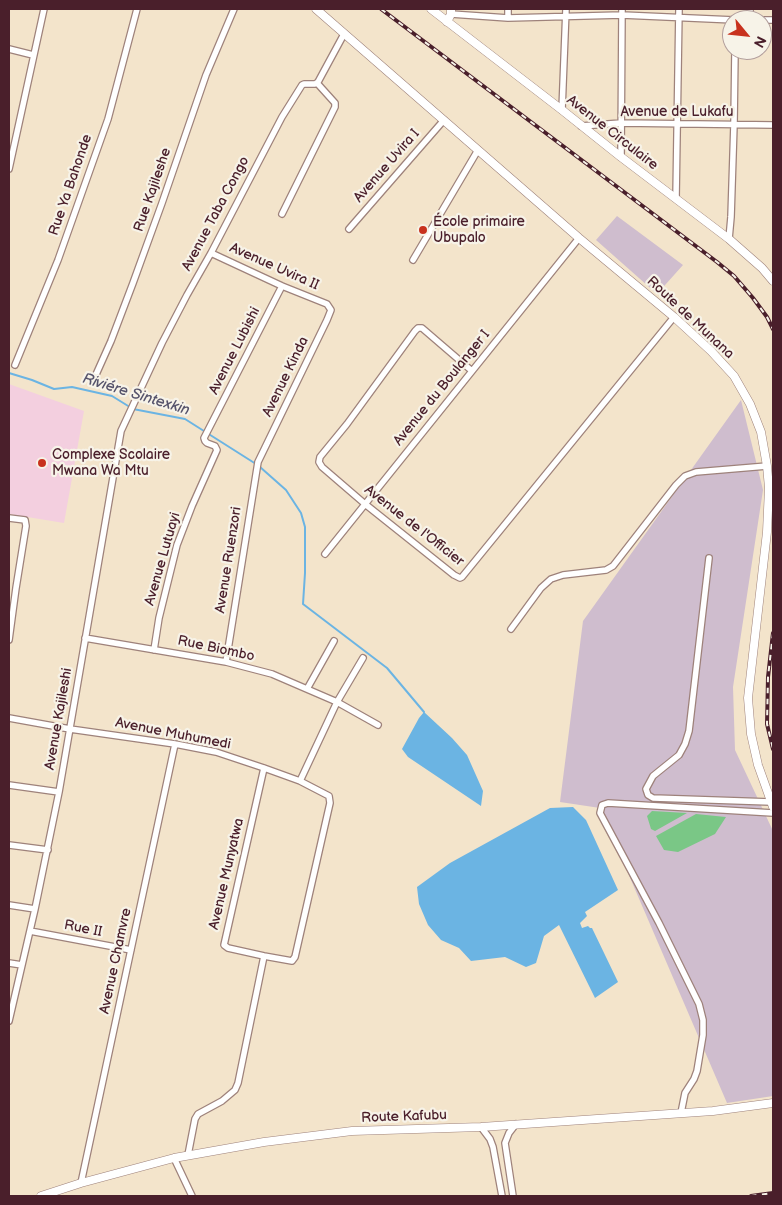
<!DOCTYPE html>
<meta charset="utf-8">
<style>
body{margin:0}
#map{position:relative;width:782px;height:1205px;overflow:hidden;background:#f3e4cb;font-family:"Balsamiq Sans",sans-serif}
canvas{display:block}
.frame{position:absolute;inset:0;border:10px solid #4a1f2b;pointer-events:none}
.north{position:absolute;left:722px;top:10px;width:50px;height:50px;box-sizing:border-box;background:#f7f3e8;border:1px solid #b29e9c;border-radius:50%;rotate:118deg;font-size:14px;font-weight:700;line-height:20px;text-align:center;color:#4a1f2b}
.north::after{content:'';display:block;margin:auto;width:18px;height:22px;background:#c8321e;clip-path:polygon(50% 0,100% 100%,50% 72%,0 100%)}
</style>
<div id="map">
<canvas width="782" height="1205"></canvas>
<div class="frame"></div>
<div class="north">N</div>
</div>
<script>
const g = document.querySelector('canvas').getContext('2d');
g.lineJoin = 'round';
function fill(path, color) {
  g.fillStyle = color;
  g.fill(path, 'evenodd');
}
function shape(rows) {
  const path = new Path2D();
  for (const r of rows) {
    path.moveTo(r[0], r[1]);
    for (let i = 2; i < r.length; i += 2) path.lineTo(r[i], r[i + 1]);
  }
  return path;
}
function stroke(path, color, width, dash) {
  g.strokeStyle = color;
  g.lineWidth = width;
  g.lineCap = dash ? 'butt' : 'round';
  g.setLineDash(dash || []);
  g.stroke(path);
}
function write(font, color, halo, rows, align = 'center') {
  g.font = font + ' "Balsamiq Sans",sans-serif';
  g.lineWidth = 4.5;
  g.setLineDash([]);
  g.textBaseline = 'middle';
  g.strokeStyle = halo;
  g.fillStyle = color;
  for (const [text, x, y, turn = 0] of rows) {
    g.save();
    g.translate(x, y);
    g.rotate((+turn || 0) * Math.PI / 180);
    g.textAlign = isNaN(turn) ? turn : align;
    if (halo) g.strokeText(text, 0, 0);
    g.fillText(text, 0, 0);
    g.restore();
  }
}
fill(shape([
 [9,384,84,411,64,523,9,514]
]), '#f3cfdf');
fill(shape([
 [617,216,683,265,657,294,596,240],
 [741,400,763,490,733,687,735,750,773,831,773,1096,727,1103,600,808,560,802,583,621]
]), '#cfbdce');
fill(shape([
 [652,811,687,813,655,831,651,829,647,816],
 [696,814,726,817,715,834,678,852,664,850,656,836]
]), '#7ac786');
fill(shape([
 [424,712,452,738,467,755,483,791,481,806,408,757,402,749,419,718],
 [573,807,586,820,618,890,585,912,587,916,580,923,582,928,588,926,590,928,592,928,618,982,595,998,559,925,544,936,536,963,526,967,505,957,471,961,459,948,441,940,428,925,419,904,417,887,450,863,550,808]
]), '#6bb4e3');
stroke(shape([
 [9,373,32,380,54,389,72,387,112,396,133,409,185,419,256,464],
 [260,467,286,490,301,513,305,527,305,573,303,604,387,668,424,712]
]), '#6bb4e3', 2);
const street = shape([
 [451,14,508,18,622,15,734,20],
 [508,18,508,9],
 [750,20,750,9],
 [762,20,773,20],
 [9,49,33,55],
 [562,110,566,9],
 [581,126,621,123,773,125],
 [621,157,622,9],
 [9,169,44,9],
 [676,198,679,9],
 [282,214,335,107,335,103,317,83],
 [349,229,444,120],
 [729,239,731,217,734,124,735,50],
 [211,253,282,286,327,304,331,310,327,320,258,462,226,662],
 [413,260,478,150],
 [15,365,58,260,108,119,137,9],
 [472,371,422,328,418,328,415,331,347,424,320,457,319,462,322,467,365,504,454,575,460,578,462,577,674,317],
 [94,379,111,341,133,283,162,203,206,75,234,9],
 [9,518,25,520,26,526,16,588,9,640],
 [325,554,579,238],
 [709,558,689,731,685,744,679,755,653,776,646,789,648,795,653,798,771,802],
 [511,629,541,588,551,579,563,575,606,570,613,566,676,485,685,476,696,472,767,466],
 [85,638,226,662,272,674,337,702,300,781],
 [154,650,159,618,177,545,192,506,217,450,215,446,207,443,205,441,204,438,282,286],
 [363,658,337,702,378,725],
 [307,689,334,641],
 [9,718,70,729,175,744,216,752,264,768,300,781,329,796,330,803,295,957,292,961,264,956,228,948,224,945,264,768],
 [9,785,59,792],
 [9,845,48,850],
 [9,905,35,909],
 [30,931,131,950],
 [9,963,22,965],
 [9,1021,35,909,59,792,121,431,162,343,187,295,211,253,282,117,302,85,304,84,315,84,318,82,344,34],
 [681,1113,685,1093,694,1079,697,1071,703,1035,703,1020,699,1004,659,923,600,813,602,805,608,803,773,813],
 [481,1127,490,1139,493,1147,502,1196],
 [188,1155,195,1119,198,1114,222,1101,235,1090,238,1083,264,956],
 [174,1158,192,1196],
 [81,1183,175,744],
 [513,1196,505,1143,509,1133,516,1124]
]);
const secondary = shape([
 [316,9,579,238,674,317,711,351,734,376,750,404,761,432,767,466,769,488,767,532,748,698,751,734,758,765,773,807],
 [431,9,562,110,621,157,729,239,762,268,773,281],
 [447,22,451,14,451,9],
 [41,1196,81,1183,174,1158,264,1142,352,1131,481,1127,713,1111,773,1103]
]);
stroke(street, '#9e827b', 8);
stroke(secondary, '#9e827b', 9);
stroke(street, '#fff', 5.5);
stroke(secondary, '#fff', 8);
const rail = shape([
 [381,9,717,262,734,276,753,298,767,317,773,329],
 [773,633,768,677,767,724,773,749],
 [751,1196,773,1193]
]);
stroke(rail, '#4a1f2b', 4);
stroke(rail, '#f7f3e8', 2, [5.5]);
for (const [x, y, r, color] of [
 [423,230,5,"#c8321e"],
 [42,463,5,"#c8321e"]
]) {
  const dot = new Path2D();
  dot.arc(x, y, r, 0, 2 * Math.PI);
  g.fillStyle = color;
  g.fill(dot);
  stroke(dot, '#f7f3e8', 2);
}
write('14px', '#4a1f2b', '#f7f3e8', [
 ["Avenue de Lukafu",677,112],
 ["Avenue Circulaire",612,133,38],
 ["Avenue Uvira I",387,166,-49],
 ["Rue Ya Bahonde",71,185,-71],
 ["Rue Kajileshe",153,190,-71],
 ["Avenue Taba Congo",216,214,-62],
 ["Avenue Uvira II",274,267,24],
 ["Route de Munana",690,318,43],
 ["Avenue Lubishi",235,351,-63],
 ["Avenue Kinda",286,377,-64],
 ["Avenue du Boulanger I",442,388,-51],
 ["Avenue de l'Officier",414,526,38],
 ["Avenue Lutuayi",163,559,-74],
 ["Avenue Ruenzori",229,560,-81],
 ["Rue Biombo",216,649,12],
 ["Avenue Kajileshi",59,719,-80],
 ["Avenue Muhumedi",173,734,11],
 ["Avenue Munyatwa",227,874,-77],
 ["Rue II",83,929,11],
 ["Avenue Chamvre",116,961,-78],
 ["Route Kafubu",404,1117,-2]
]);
write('14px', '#4a1f2b', '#f7f3e8', [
 ["École primaire",433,222],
 ["Ubupalo",433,238],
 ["Complexe Scolaire",52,455],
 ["Mwana Wa Mtu",52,471]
], 'left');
write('italic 15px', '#56536b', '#f7f3e8', [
 ["Riviére Sintexkin",136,395,17]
]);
</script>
